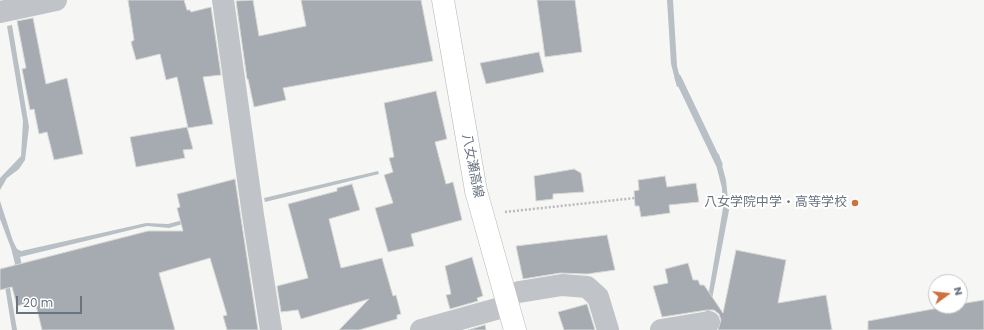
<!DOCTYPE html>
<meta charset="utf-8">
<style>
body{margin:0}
#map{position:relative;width:984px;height:330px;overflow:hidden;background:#f6f7f4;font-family:Poppins,sans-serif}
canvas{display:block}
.north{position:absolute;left:928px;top:274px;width:40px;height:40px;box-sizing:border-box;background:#fff;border:1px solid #c3c7cd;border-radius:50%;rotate:75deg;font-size:11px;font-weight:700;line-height:16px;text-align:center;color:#697481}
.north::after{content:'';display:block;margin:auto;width:14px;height:18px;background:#ce713d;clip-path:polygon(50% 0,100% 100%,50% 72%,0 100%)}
.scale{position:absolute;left:16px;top:296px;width:66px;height:18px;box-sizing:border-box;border:2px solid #697481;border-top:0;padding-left:5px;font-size:12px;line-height:14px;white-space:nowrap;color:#697481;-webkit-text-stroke:3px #fff;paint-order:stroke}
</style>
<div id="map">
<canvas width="984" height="330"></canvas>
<div class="north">N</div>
<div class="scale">20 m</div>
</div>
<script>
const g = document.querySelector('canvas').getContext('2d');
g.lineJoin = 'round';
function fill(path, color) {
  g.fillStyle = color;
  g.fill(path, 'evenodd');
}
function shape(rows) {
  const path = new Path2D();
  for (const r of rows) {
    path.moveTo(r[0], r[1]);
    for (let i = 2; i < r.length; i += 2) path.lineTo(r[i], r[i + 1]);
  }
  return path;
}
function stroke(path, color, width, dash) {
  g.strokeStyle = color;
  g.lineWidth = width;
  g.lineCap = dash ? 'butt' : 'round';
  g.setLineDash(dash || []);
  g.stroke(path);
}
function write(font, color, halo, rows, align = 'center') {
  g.font = font + ' Poppins,"Noto Sans JP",sans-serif';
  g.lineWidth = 4;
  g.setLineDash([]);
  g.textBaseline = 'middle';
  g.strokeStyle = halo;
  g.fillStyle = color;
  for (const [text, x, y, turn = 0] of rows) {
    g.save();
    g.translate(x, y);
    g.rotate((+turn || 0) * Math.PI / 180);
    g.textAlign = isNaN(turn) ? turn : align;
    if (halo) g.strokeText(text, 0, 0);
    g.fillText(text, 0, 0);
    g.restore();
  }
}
fill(shape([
 [667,0,673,0,677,66,682,85,677,87,671,64],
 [12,25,29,127,25,160,19,169,7,178,0,190,0,178,21,156,23,121,7,26],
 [719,154,726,180,729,210,709,315,705,315,723,208,722,188,714,157],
 [378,171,379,174,265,202,264,198],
 [0,201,13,241,17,249,21,251,146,223,168,224,239,205,239,208,169,228,147,226,20,257,22,265,21,274,10,288,17,330,12,330,4,280,15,264,11,248,0,219]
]), '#b8c0c6');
stroke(shape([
 [678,78,719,164]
]), '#b8c0c6', 7);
const building = shape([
 [128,0,184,0,187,10,190,10,191,12,211,7,221,75,203,77,213,124,188,128,177,77,166,80,160,54,136,60,131,42,134,40,128,0],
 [253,0,259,36,306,26,301,0,421,0,433,61,283,88,286,100,254,107,248,79,247,79,236,1,253,0],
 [537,0,575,0,582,52,545,57,537,0],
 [33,18,46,84,67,78,83,154,54,160,47,132,39,134,34,109,30,110,22,69,26,68,17,21,33,18],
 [539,52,544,72,486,84,480,63,539,52],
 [436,91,447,139,435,142,446,184,453,182,462,220,411,234,414,246,388,252,375,208,393,203,384,175,393,172,389,158,394,157,384,103,436,91],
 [187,127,193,149,183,150,185,158,136,167,130,137,187,127],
 [574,169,581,173,584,192,553,194,553,199,536,201,534,176,574,169],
 [665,176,667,187,696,183,699,202,669,205,670,213,641,217,639,206,635,206,634,191,639,190,638,180,665,176],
 [235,179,258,330,227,330,223,316,227,315,210,258,159,273,175,330,42,330,35,301,17,306,12,287,0,290,0,269,148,231,183,231,177,208,180,207,177,194,235,179],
 [352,184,360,210,329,219,341,268,382,258,393,296,396,295,401,314,397,315,397,319,359,330,339,330,369,299,301,319,298,310,281,312,277,286,308,278,288,204,337,191,337,188,352,184],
 [607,235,615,270,587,274,560,273,523,279,516,246,607,235],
 [736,250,786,260,778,303,826,295,832,330,718,330,721,320,719,314,714,310,707,310,662,317,653,286,668,283,665,269,688,263,693,280,698,280,700,285,704,285,723,313,736,250],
 [472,257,483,296,477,298,478,301,450,309,446,295,451,294,445,266,472,257],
 [984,300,984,330,868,330,868,321,949,306,960,306,960,304,984,300],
 [587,304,595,330,564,330,558,312,587,304],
 [485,325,486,330,468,330,485,325]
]);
fill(building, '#a5abb1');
stroke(building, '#d8d8d6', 1);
const major = shape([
 [443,0,476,191,515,330]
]);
stroke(major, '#b2b5b9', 23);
stroke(shape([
 [505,212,635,198]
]), '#b8babd', 2.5, [2, 2]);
stroke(shape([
 [223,0,253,215,271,330],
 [0,12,56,0],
 [519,292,562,285,587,287,598,297,608,330],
 [421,330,507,306],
 [661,330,709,322]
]), '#c0c3c7', 22);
stroke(major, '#fff', 22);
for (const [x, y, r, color] of [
 [855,203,4,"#ce713d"]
]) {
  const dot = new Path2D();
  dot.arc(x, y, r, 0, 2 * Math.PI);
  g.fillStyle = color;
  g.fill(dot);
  stroke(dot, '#fff', 1.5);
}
write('13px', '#697481', '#fff', [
 ["八女瀬高線",472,166,79]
]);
write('13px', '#697481', '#fff', [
 ["八女学院中学・高等学校",847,203]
], 'right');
</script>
